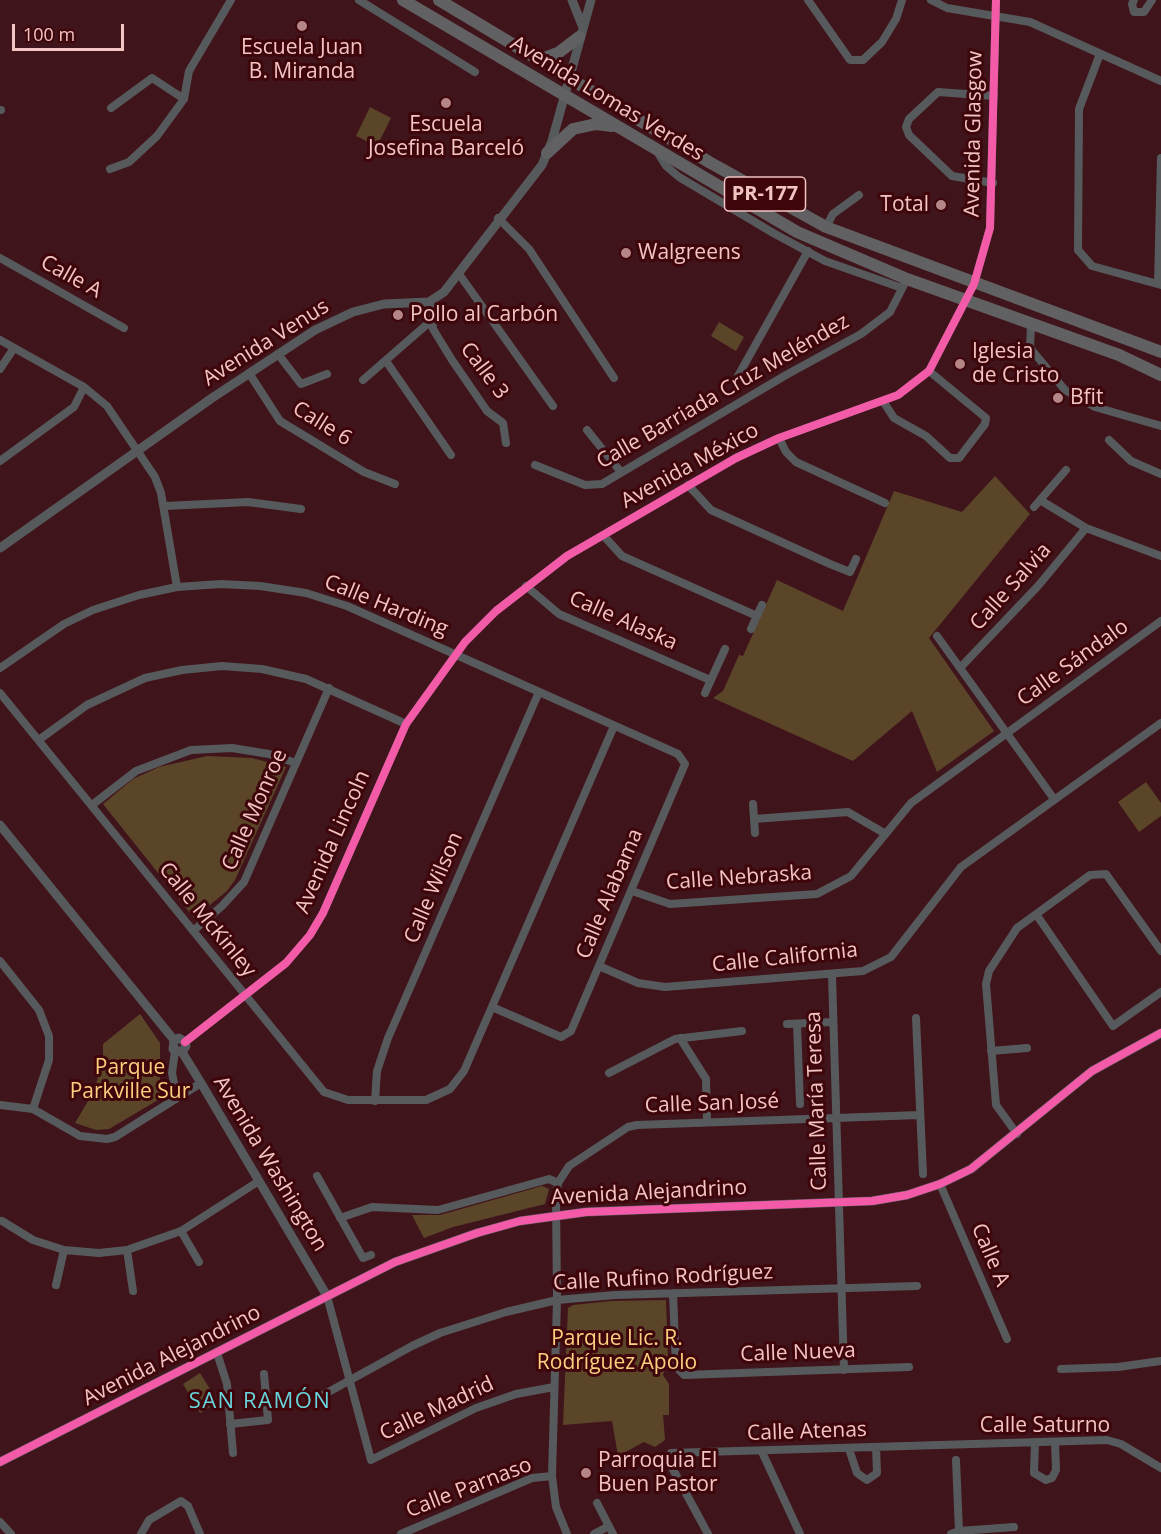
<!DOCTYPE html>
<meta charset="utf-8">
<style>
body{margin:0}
#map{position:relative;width:1161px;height:1534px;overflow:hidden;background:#40141b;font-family:"Open Sans",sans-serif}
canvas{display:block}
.scale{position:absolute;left:12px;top:24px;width:112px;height:27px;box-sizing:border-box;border:3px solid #f2c4c2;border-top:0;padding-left:8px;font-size:18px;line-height:21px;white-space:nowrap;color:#f2c4c2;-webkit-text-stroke:4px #3e050b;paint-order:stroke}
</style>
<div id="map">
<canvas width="1161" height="1534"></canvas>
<div class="scale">100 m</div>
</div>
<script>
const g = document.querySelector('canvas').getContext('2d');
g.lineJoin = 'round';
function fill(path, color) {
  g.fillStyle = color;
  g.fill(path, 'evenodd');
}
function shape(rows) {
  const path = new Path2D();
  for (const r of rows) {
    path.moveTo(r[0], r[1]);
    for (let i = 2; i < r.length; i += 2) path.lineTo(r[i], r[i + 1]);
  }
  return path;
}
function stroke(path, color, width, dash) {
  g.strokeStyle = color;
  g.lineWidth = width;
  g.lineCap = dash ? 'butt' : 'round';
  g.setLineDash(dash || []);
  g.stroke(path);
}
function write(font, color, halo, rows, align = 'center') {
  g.font = font + ' "Open Sans",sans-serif';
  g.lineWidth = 6;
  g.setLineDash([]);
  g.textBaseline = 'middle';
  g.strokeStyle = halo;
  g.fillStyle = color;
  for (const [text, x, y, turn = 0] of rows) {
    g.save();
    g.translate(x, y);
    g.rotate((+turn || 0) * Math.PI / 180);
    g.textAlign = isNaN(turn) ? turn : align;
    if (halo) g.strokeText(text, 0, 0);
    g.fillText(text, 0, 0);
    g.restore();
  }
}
fill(shape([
 [370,107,391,118,377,146,356,136],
 [719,322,744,337,736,351,711,336],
 [995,476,1030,514,929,638,994,731,937,772,912,711,853,761,713,698,723,691,739,655,743,656,777,580,843,611,894,491,962,512],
 [207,756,252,758,286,767,235,880,227,891,194,918,103,804,133,779,159,767],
 [1146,782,1161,803,1161,816,1139,832,1118,802],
 [140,1014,160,1043,160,1093,158,1100,109,1129,96,1130,75,1123,95,1089,103,1056,103,1044],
 [542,1186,549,1189,545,1204,453,1227,424,1238,412,1215,440,1215],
 [666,1300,668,1360,663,1375,669,1384,669,1415,663,1415,665,1440,655,1447,644,1442,618,1456,612,1421,563,1425,568,1308,573,1305,611,1301],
 [200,1373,218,1402,200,1413,183,1384]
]), '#5b4529');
stroke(shape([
 [359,0,475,72],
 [808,0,850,60,863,60,882,42,896,19,902,0],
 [931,0,947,8,1030,22,1161,81],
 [1134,0,1132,4,1134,12,1144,12,1152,0],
 [1100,54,1079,109,1078,250,1092,266,1161,285],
 [111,108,152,78,184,99],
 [0,110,1,110],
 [658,153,666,166,679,177,775,234,825,261,902,288],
 [110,169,129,162,157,136,184,99,189,71,231,0],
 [993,183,952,176,909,135,906,127,909,119,938,92,994,96],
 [498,218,529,249,614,378],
 [826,227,833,214,859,195],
 [0,258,124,328],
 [459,274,553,406],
 [1158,284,1161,158],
 [432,320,433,329,452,360,487,411,503,423,506,443],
 [1031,326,1030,348,1065,390,1095,407,1161,426],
 [0,340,84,387,107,406,155,477,161,493,177,587],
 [278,354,301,384,327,374],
 [386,361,451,455],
 [0,369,14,348],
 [249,373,280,421,364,472,395,484],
 [738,376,808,251],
 [363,380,432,320,434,309,429,302],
 [883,401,894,418,926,436,950,458,959,458,985,424,986,418,929,371],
 [587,430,620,471],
 [779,438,786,452,796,462,885,503],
 [1109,440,1131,461,1161,474],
 [0,461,74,407,84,387],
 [535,465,585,485,602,484,786,375,861,334,890,312,907,279],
 [688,485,711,510,830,564,850,572,856,559],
 [1040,500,1086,528,1161,556],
 [165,506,248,502,301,509],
 [1034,507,1066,470],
 [603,535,622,556,757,616],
 [526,586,559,614,710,680],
 [751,629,762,605],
 [937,636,1054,799],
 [0,668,64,624,93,610,139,595,177,587,221,584,260,586,306,593,347,606,678,754,685,764,571,1031,561,1037,492,1007],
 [960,668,1038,586,1086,528],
 [0,693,324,1092,348,1100,426,1100,450,1089,464,1071,614,726],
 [705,693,725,649],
 [40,739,87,705,145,678,182,670,222,666,262,669,306,679,406,724],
 [753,804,755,833],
 [92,805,136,771,191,750,232,748,269,754,296,763],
 [754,819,848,812,884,833],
 [632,891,670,904,817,894,851,876,911,803,1161,621],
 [1036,914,1113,1026,1161,992],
 [193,931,222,906,244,882,329,688],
 [0,961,39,1010,49,1036,49,1060,33,1109],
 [599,966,638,983,665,987,863,971,891,957,961,867,1161,723],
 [832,975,844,1370],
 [916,1018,923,1174],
 [787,1024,833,1022],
 [797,1024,800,1104],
 [680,1038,706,1079,707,1121],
 [185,1042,286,963,310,935,323,913,406,724,465,642,496,611,567,556,736,458,779,438,898,395,929,371,974,284,990,228,996,0],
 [175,1051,172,1073,177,1098],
 [991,1051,1027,1048],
 [609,1073,675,1039,742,1031],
 [375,1101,377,1071,388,1038,539,692],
 [0,1105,33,1109,80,1136,107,1139,115,1137,201,1083],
 [1017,1134,996,1105,986,984,989,971,1017,928,1090,875,1106,874,1161,951],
 [317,1176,363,1258,371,1255],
 [940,1184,1007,1339],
 [340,1218,372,1207,438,1210,549,1179,558,1183],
 [2,1221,33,1240,64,1250,99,1253,127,1250,181,1231,259,1181],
 [181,1231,199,1262],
 [127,1250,133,1291],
 [56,1285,64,1250],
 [673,1293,676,1367,684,1375,909,1367],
 [327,1296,371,1460,476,1408,516,1394,554,1387],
 [217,1353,227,1384,233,1453],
 [1061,1369,1118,1367,1161,1361],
 [323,1395,412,1346,440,1333,506,1312,557,1300,615,1295,917,1286],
 [230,1424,268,1420,264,1374],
 [1035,1442,1034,1473,1046,1480,1052,1478,1056,1470,1055,1442],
 [849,1449,857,1473,867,1480,877,1473,876,1447],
 [762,1452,800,1534],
 [956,1460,959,1531],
 [597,1503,613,1534],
 [0,1522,11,1534],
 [141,1534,149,1520,181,1501,188,1506,200,1534],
 [401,1534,532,1478,552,1476],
 [567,1534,556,1507,552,1476,557,1300,556,1197,558,1183,569,1166,628,1127,637,1125,920,1115],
 [594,1534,609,1526],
 [708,1534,669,1462,671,1453,1107,1440,1121,1444,1161,1468],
 [951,1534,959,1531,1014,1527]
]), '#575a5c', 8);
stroke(shape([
 [572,0,582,25],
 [0,548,212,398,315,330,353,312,384,304,429,302,444,292,542,165,552,141,591,0],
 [0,825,174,1040],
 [174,1040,173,1049,182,1052,201,1083,327,1296],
 [174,1040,179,1038,185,1042,186,1046,182,1052],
 [0,1462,395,1262,477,1233,520,1221,586,1212,872,1201,907,1195,940,1184,971,1169,1092,1071,1161,1033]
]), '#575a5c', 9);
stroke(shape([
 [403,0,797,232,907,279,1119,355,1161,375],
 [439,0,709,162,826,227,1161,352],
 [539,60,558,53,579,37],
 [547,153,573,129,596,124,612,126]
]), '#616063', 12);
stroke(shape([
 [185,1042,286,963,310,935,323,913,406,724,465,642,496,611,567,556,736,458,779,438,898,395,929,371,974,284,990,228,996,0],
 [0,1462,395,1262,477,1233,520,1221,586,1212,872,1201,907,1195,940,1184,971,1169,1092,1071,1161,1033]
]), '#f35aa7', 8);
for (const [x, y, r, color] of [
 [302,26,6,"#b48688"],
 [446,103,6,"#b48688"],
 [941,205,6,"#b48688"],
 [626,253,6,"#b48688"],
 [398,315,6,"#b48688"],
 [960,364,6,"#b48688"],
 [1058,398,6,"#b48688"],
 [586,1473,6,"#b48688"]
]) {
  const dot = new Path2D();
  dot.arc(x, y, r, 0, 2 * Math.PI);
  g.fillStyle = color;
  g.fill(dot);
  stroke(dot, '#3e050b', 2);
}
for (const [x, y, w] of [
 [765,194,81]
]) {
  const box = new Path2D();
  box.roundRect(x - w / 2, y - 17, w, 34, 4.5);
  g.fillStyle = '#3e050b';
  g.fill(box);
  stroke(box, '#f2c4c2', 1.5);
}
write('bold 20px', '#f2c4c2', null, [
 ["PR-177",765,194]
]);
write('21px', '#f2c4c2', '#3e050b', [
 ["Escuela Juan",302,48,"center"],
 ["B. Miranda",302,72,"center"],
 ["Escuela",446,125,"center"],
 ["Josefina Barceló",446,149,"center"],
 ["Total",929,205,"right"],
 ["Walgreens",638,253],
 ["Pollo al Carbón",410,315],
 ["Iglesia",972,352],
 ["de Cristo",972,376],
 ["Bfit",1070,398],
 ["Parroquia El",598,1461],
 ["Buen Pastor",598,1485]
], 'left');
write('21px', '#f2c4c2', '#3e050b', [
 ["Avenida Lomas Verdes",607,99,31],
 ["Avenida Glasgow",974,134,-89],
 ["Calle A",71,277,29],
 ["Avenida Venus",266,343,-32],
 ["Calle 3",484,371,53],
 ["Calle Barriada Cruz Meléndez",723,392,-30],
 ["Calle 6",322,424,32],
 ["Avenida México",690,466,-29],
 ["Calle Salvia",1011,587,-48],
 ["Calle Harding",386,606,22],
 ["Calle Alaska",623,621,24],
 ["Calle Sándalo",1073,663,-36],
 ["Calle Monroe",255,810,-66],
 ["Avenida Lincoln",333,842,-66],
 ["Calle Nebraska",739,878,-4],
 ["Calle Wilson",434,888,-67],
 ["Calle Alabama",610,894,-67],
 ["Calle McKinley",207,920,51],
 ["Calle California",785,958,-6],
 ["Calle María Teresa",817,1101,-92],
 ["Calle San José",712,1104,-2],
 ["Avenida Washington",270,1164,59],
 ["Avenida Alejandrino",649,1193,-3],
 ["Calle A",990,1255,67],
 ["Calle Rufino Rodríguez",663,1278,-3],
 ["Calle Nueva",798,1353,-2],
 ["Avenida Alejandrino",172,1356,-27],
 ["Calle Madrid",437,1409,-25],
 ["Calle Saturno",1045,1426],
 ["Calle Atenas",807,1432,-2],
 ["Calle Parnaso",469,1488,-21]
]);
write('21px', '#fcd07f', '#3e050b', [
 ["Parque",130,1068],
 ["Parkville Sur",130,1092],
 ["Parque Lic. R.",617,1339],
 ["Rodríguez Apolo",617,1363]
]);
g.letterSpacing = '1.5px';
write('22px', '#67d4db', '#3e050b', [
 ["SAN RAMÓN",260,1402]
]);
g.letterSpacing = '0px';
</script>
